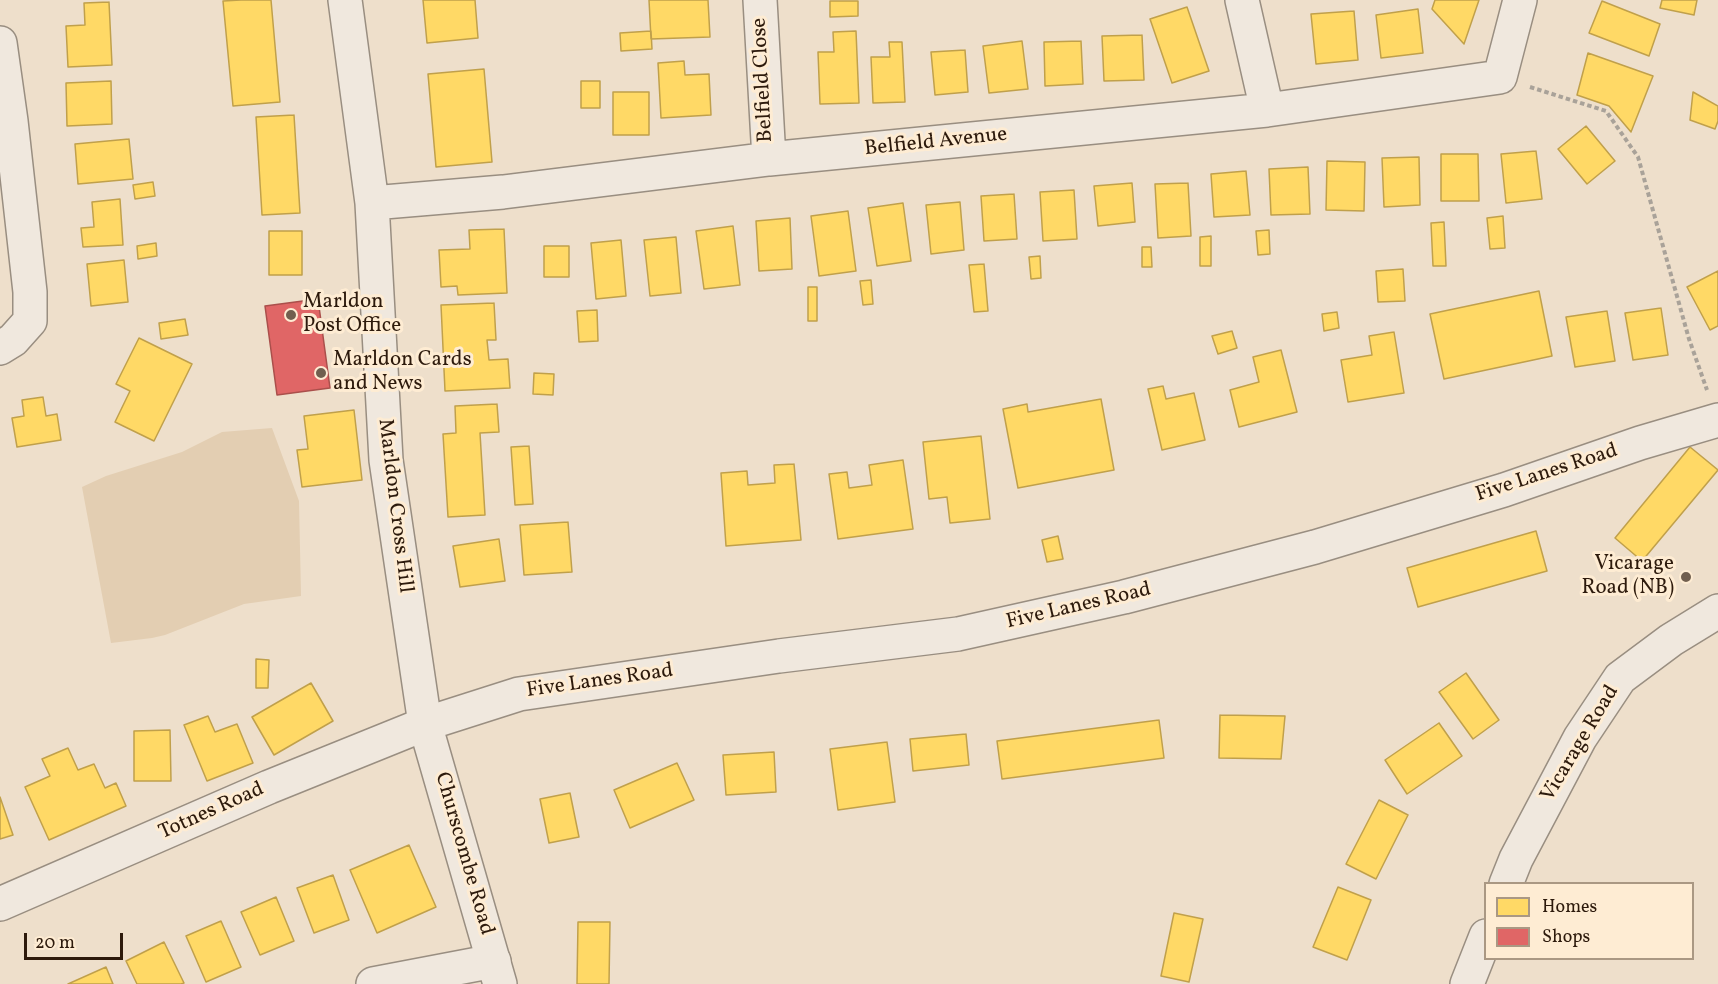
<!DOCTYPE html>
<style>
body{margin:0}
#map{position:relative;width:1718px;height:984px;overflow:hidden;background:#eedfcb;font-family:Vollkorn,serif}
canvas{display:block}
.legend{position:absolute;left:1484px;top:882px;width:210px;height:78px;box-sizing:border-box;background:#feecd3;border:2px solid #aa9883;margin:0;padding:8px 10px;list-style:none;font-size:18px;color:#2d1a0c}
.legend li{display:flex;align-items:center;gap:12px;height:30px}
.legend b{width:30px;border:2px solid #aa9883}
.scale{position:absolute;left:24px;top:933px;width:99px;height:27px;box-sizing:border-box;border:3px solid #2d1a0c;border-top:0;padding-left:8px;font-size:18px;line-height:21px;white-space:nowrap;color:#2d1a0c;-webkit-text-stroke:4px #feecd3;paint-order:stroke}
</style>
<div id="map">
<canvas width="1718" height="984"></canvas>
<ul class="legend">
<li><b style="height:16px;background:#ffd966"></b>Homes</li>
<li><b style="height:16px;background:#e06666"></b>Shops</li>
</ul>
<div class="scale">20 m</div>
</div>
<script>
const g = document.querySelector('canvas').getContext('2d');
g.lineJoin = 'round';
function fill(path, color) {
  g.fillStyle = color;
  g.fill(path, 'evenodd');
}
function shape(rows) {
  const path = new Path2D();
  for (const r of rows) {
    path.moveTo(r[0], r[1]);
    for (let i = 2; i < r.length; i += 2) path.lineTo(r[i], r[i + 1]);
  }
  return path;
}
function stroke(path, color, width, dash) {
  g.strokeStyle = color;
  g.lineWidth = width;
  g.lineCap = dash ? 'butt' : 'round';
  g.setLineDash(dash || []);
  g.stroke(path);
}
function write(font, color, halo, rows, align = 'center') {
  g.font = font + ' Vollkorn,serif';
  g.lineWidth = 6;
  g.setLineDash([]);
  g.textBaseline = 'middle';
  g.strokeStyle = halo;
  g.fillStyle = color;
  for (const [text, x, y, turn = 0] of rows) {
    g.save();
    g.translate(x, y);
    g.rotate((+turn || 0) * Math.PI / 180);
    g.textAlign = isNaN(turn) ? turn : align;
    if (halo) g.strokeText(text, 0, 0);
    g.fillText(text, 0, 0);
    g.restore();
  }
}
fill(shape([
 [272,428,299,501,301,596,244,604,165,635,152,638,111,643,82,487,106,476,182,452,222,432]
]), '#e3ceb2');
const homes = shape([
 [241,0,271,0,280,102,233,106,223,1,241,0],
 [423,0,475,0,478,38,427,43,423,0],
 [649,0,708,0,710,37,651,39,649,0],
 [1435,0,1479,0,1464,44,1432,9,1435,0],
 [1662,0,1697,0,1694,15,1660,8,1662,0],
 [830,1,858,1,858,16,830,17,830,1],
 [1602,1,1660,24,1649,56,1589,33,1602,1],
 [109,2,112,65,68,67,66,26,85,25,84,3,109,2],
 [1187,7,1209,71,1172,83,1150,19,1187,7],
 [1418,9,1423,53,1381,58,1376,15,1418,9],
 [1354,11,1358,60,1316,64,1311,14,1354,11],
 [651,31,652,49,621,51,620,33,651,31],
 [856,31,859,103,820,104,818,52,834,52,833,32,856,31],
 [1142,35,1144,80,1104,81,1102,36,1142,35],
 [1022,41,1028,89,989,93,983,46,1022,41],
 [1081,41,1083,84,1045,86,1044,42,1081,41],
 [889,42,902,42,905,102,873,103,871,57,890,57,889,42],
 [965,50,968,92,935,95,931,52,965,50],
 [1588,53,1653,76,1631,132,1609,106,1577,95,1588,53],
 [684,61,685,75,709,74,711,115,661,118,658,63,684,61],
 [484,69,492,162,436,167,428,74,484,69],
 [111,81,112,124,67,126,66,83,111,81],
 [581,81,600,81,600,108,581,108,581,81],
 [613,92,649,92,649,135,613,135,613,92],
 [1693,92,1718,106,1718,121,1715,129,1690,120,1693,92],
 [294,115,300,213,262,215,256,117,294,115],
 [1586,126,1615,161,1587,184,1558,149,1586,126],
 [129,139,133,179,78,184,75,144,129,139],
 [1536,151,1542,199,1506,203,1501,154,1536,151],
 [1441,154,1478,154,1479,201,1441,201,1441,154],
 [1419,157,1420,205,1384,207,1382,158,1419,157],
 [1327,161,1365,162,1364,211,1326,210,1327,161],
 [1308,167,1310,214,1271,215,1269,169,1308,167],
 [1246,171,1250,215,1214,217,1211,174,1246,171],
 [153,182,155,196,135,199,133,185,153,182],
 [1132,183,1135,222,1098,226,1094,186,1132,183],
 [1188,183,1191,236,1158,238,1155,184,1188,183],
 [1074,190,1077,239,1043,241,1040,192,1074,190],
 [1014,194,1017,239,984,241,981,196,1014,194],
 [120,199,123,245,83,247,81,228,94,227,92,202,120,199],
 [960,202,964,250,931,254,926,205,960,202],
 [903,203,911,261,877,266,868,208,903,203],
 [848,211,856,271,819,276,811,216,848,211],
 [1503,216,1505,248,1490,249,1487,218,1503,216],
 [790,218,792,269,759,271,756,221,790,218],
 [1444,222,1446,266,1433,266,1431,223,1444,222],
 [733,226,740,285,704,289,696,231,733,226],
 [504,229,507,293,458,295,457,286,441,287,439,250,470,249,469,230,504,229],
 [1269,230,1270,254,1258,255,1256,231,1269,230],
 [269,231,302,231,302,275,269,275,269,231],
 [1211,236,1211,266,1200,266,1200,237,1211,236],
 [676,237,681,293,650,296,644,240,676,237],
 [621,240,626,296,596,299,591,243,621,240],
 [156,243,157,256,138,259,137,246,156,243],
 [544,246,569,246,569,277,544,277,544,246],
 [1142,247,1151,247,1152,267,1142,267,1142,247],
 [1040,256,1041,278,1031,279,1029,257,1040,256],
 [124,260,128,302,91,306,87,264,124,260],
 [984,264,988,311,974,312,969,265,984,264],
 [1403,269,1405,301,1378,302,1376,271,1403,269],
 [1718,271,1718,326,1710,330,1687,287,1718,271],
 [871,280,873,304,863,305,860,281,871,280],
 [808,287,817,287,817,321,808,321,808,287],
 [1539,291,1552,356,1444,379,1430,314,1539,291],
 [494,303,496,340,487,340,489,360,508,359,510,388,445,391,441,305,494,303],
 [1661,308,1668,355,1633,360,1625,313,1661,308],
 [597,310,598,341,579,342,577,311,597,310],
 [1607,311,1615,361,1575,367,1566,317,1607,311],
 [1337,312,1339,328,1324,331,1322,314,1337,312],
 [185,319,188,335,161,339,159,323,185,319],
 [1232,331,1237,348,1218,354,1212,336,1232,331],
 [1394,332,1404,393,1348,402,1341,360,1372,355,1369,336,1394,332],
 [139,338,192,364,154,441,115,422,130,391,116,384,139,338],
 [1281,350,1297,412,1239,427,1230,390,1259,382,1253,357,1281,350],
 [534,373,554,374,553,395,533,394,534,373],
 [1163,386,1166,399,1194,393,1205,440,1162,450,1148,389,1163,386],
 [43,397,46,416,57,414,61,440,17,447,12,418,24,416,22,400,43,397],
 [1101,399,1114,470,1018,488,1003,409,1027,404,1028,412,1101,399],
 [497,404,499,432,480,433,485,515,448,517,443,434,456,433,455,406,497,404],
 [354,410,362,480,302,487,297,450,308,449,304,416,354,410],
 [981,436,990,519,950,523,947,497,929,499,923,442,981,436],
 [529,446,533,504,515,505,511,447,529,446],
 [1690,447,1718,470,1642,561,1615,538,1690,447],
 [903,460,913,529,838,539,829,474,847,472,849,488,872,485,869,465,903,460],
 [794,464,801,540,726,546,721,473,747,471,748,485,775,483,774,465,794,464],
 [568,522,572,572,524,575,520,525,568,522],
 [1536,531,1547,571,1418,607,1407,568,1536,531],
 [1058,536,1063,559,1047,562,1042,540,1058,536],
 [499,539,505,581,460,587,453,546,499,539],
 [256,659,269,660,268,688,256,688,256,659],
 [1466,673,1499,720,1473,739,1439,692,1466,673],
 [311,683,333,721,274,755,252,717,311,683],
 [1220,715,1285,716,1281,759,1219,758,1220,715],
 [208,716,215,732,237,724,253,763,207,781,184,725,208,716],
 [1159,720,1164,758,1002,779,997,741,1159,720],
 [1439,723,1462,756,1407,794,1385,760,1439,723],
 [170,730,171,781,134,781,134,731,170,730],
 [966,734,969,765,913,771,910,739,966,734],
 [887,742,895,802,838,810,830,749,887,742],
 [68,748,78,770,94,764,105,788,116,783,126,806,49,840,25,787,50,776,42,759,68,748],
 [774,752,776,792,726,795,723,755,774,752],
 [677,763,694,800,630,828,614,790,677,763],
 [570,793,579,837,549,843,540,799,570,793],
 [0,797,13,835,0,839,0,797],
 [1379,800,1408,815,1376,879,1346,864,1379,800],
 [409,845,436,907,377,933,350,870,409,845],
 [333,875,349,920,314,933,297,888,333,875],
 [1338,887,1371,900,1347,960,1313,947,1338,887],
 [276,897,294,941,260,955,241,912,276,897],
 [1174,913,1203,919,1189,982,1161,976,1174,913],
 [221,921,241,967,206,982,186,936,221,921],
 [578,922,610,922,609,984,577,984,578,922],
 [164,942,184,983,181,984,137,984,126,961,164,942],
 [106,967,113,984,68,984,106,967]
]);
fill(homes, '#ffd966');
stroke(homes, '#c0a04b', 1.5);
const shops = shape([
 [318,299,330,388,277,395,265,306,318,299]
]);
fill(shops, '#e06666');
stroke(shops, '#aa4f4b', 1.5);
const minor = shape([
 [345,0,372,203,386,460,425,724],
 [760,0,769,159],
 [1242,0,1267,110],
 [0,43,11,121,30,292,30,321,13,340,0,348],
 [372,203,503,192,769,159,1267,110,1500,77,1520,0],
 [373,984,494,961]
]);
const tertiary = shape([
 [425,724,500,984],
 [1506,884,1516,859,1580,738,1620,678,1671,640,1718,611],
 [0,904,269,787,425,724,519,694,779,656,958,634,1124,597,1315,547,1504,490,1640,443,1718,420],
 [1467,984,1486,936]
]);
stroke(minor, '#998e81', 36);
stroke(tertiary, '#998e81', 36);
stroke(shape([
 [1530,87,1606,111,1638,157,1689,339,1707,390]
]), '#a9a299', 4, [4.5, 3]);
stroke(minor, '#f0e8de', 33);
stroke(tertiary, '#f0e8de', 33);
for (const [x, y, r, color] of [
 [291,315,6,"#715f4f"],
 [321,373,6,"#715f4f"],
 [1686,577,6,"#715f4f"]
]) {
  const dot = new Path2D();
  dot.arc(x, y, r, 0, 2 * Math.PI);
  g.fillStyle = color;
  g.fill(dot);
  stroke(dot, '#feecd3', 2);
}
write('21px', '#2d1a0c', '#feecd3', [
 ["Belfield Close",764,80,-93],
 ["Belfield Avenue",936,143,-6],
 ["Five Lanes Road",1547,474,-18],
 ["Marldon Cross Hill",394,506,83],
 ["Five Lanes Road",1079,607,-13],
 ["Five Lanes Road",600,682,-8],
 ["Vicarage Road",1581,744,-59],
 ["Totnes Road",212,812,-24],
 ["Churscombe Road",463,854,74]
]);
write('21px', '#2d1a0c', '#feecd3', [
 ["Marldon",303,303],
 ["Post Office",303,327],
 ["Marldon Cards",333,361],
 ["and News",333,385],
 ["Vicarage",1674,565,"right"],
 ["Road (NB)",1674,589,"right"]
], 'left');
</script>
